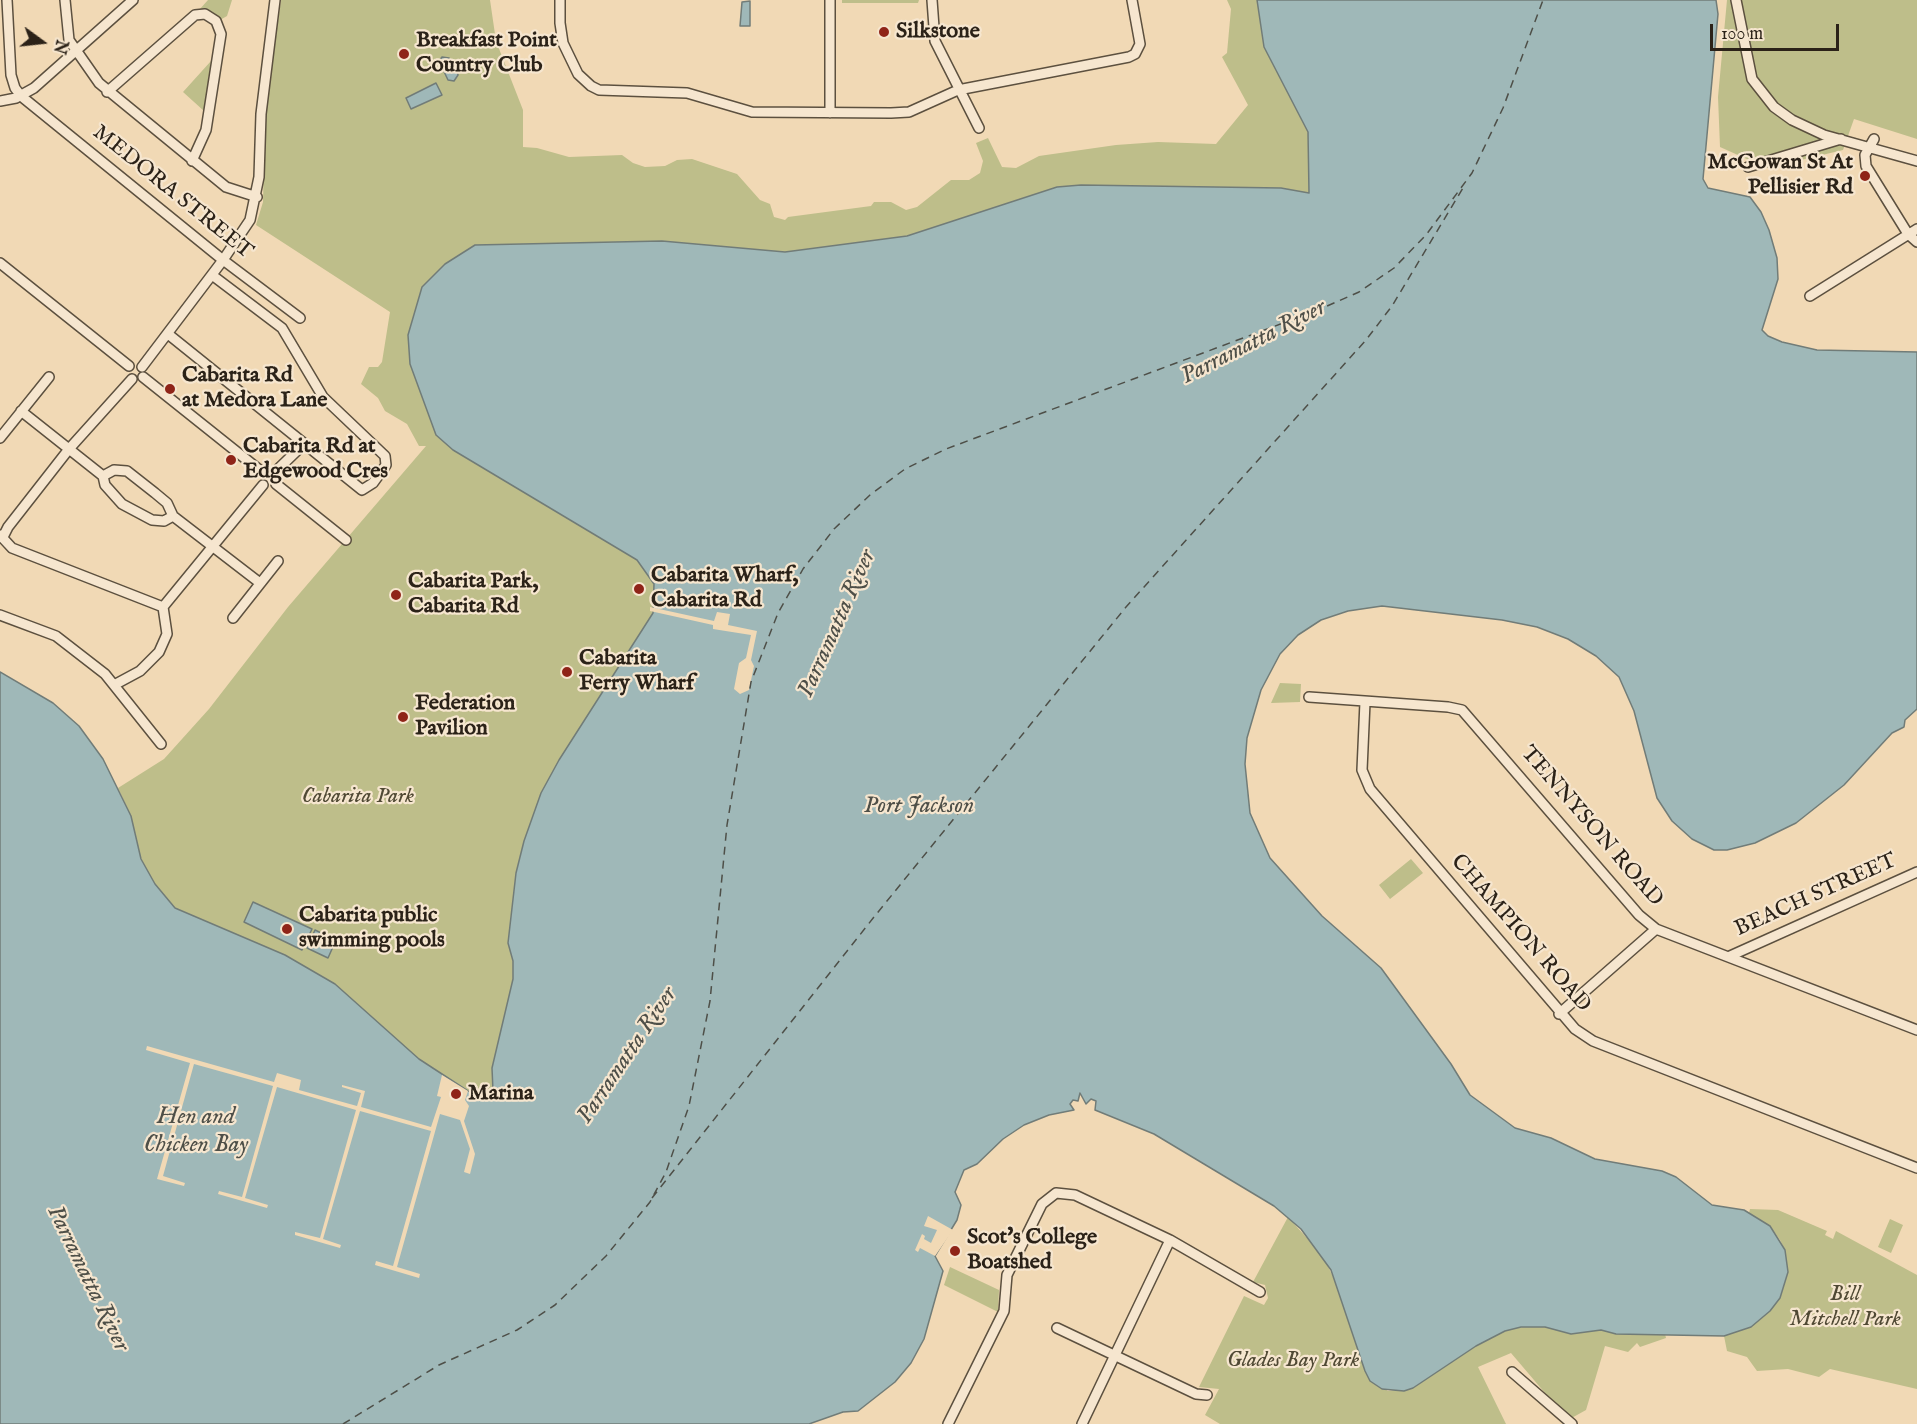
<!DOCTYPE html>
<style>
body{margin:0}
#map{position:relative;width:1917px;height:1424px;overflow:hidden;background:#f1d9b5;font-family:"IM FELL English",serif}
canvas{display:block}
.north{position:absolute;left:12px;top:12px;width:60px;height:60px;-webkit-text-stroke:4px #f6e6cf;paint-order:stroke;rotate:105deg;font-size:16px;font-weight:700;line-height:24px;text-align:center;color:#2b2218}
.north::after{content:'';display:block;margin:auto;width:21px;height:27px;background:#2b2218;clip-path:polygon(50% 0,100% 100%,50% 72%,0 100%)}
.scale{position:absolute;left:1710px;top:24px;width:129px;height:27px;box-sizing:border-box;border:3px solid #2b2218;border-top:0;padding-left:8px;font-size:18px;line-height:21px;white-space:nowrap;color:#2b2218;-webkit-text-stroke:4px #f6e6cf;paint-order:stroke}
</style>
<div id="map">
<canvas width="1917" height="1424"></canvas>
<div class="north">N</div>
<div class="scale">100 m</div>
</div>
<script>
const g = document.querySelector('canvas').getContext('2d');
g.lineJoin = 'round';
function fill(path, color) {
  g.fillStyle = color;
  g.fill(path, 'evenodd');
}
function shape(rows) {
  const path = new Path2D();
  for (const r of rows) {
    path.moveTo(r[0], r[1]);
    for (let i = 2; i < r.length; i += 2) path.lineTo(r[i], r[i + 1]);
  }
  return path;
}
function stroke(path, color, width, dash) {
  g.strokeStyle = color;
  g.lineWidth = width;
  g.lineCap = dash ? 'butt' : 'round';
  g.setLineDash(dash || []);
  g.stroke(path);
}
function write(font, color, halo, rows, align = 'center') {
  g.font = font + ' "IM FELL English",serif';
  g.lineWidth = 4.5;
  g.setLineDash([]);
  g.textBaseline = 'middle';
  g.strokeStyle = halo;
  g.fillStyle = color;
  for (const [text, x, y, turn = 0] of rows) {
    g.save();
    g.translate(x, y);
    g.rotate((+turn || 0) * Math.PI / 180);
    g.textAlign = isNaN(turn) ? turn : align;
    if (halo) g.strokeText(text, 0, 0);
    g.fillText(text, 0, 0);
    g.restore();
  }
}
fill(shape([
 [208,0,232,0,227,16,220,20,199,10],
 [281,0,490,0,496,41,523,110,523,147,537,148,569,157,622,155,633,163,645,167,665,166,677,160,692,159,737,174,760,200,770,204,774,217,785,220,788,217,871,206,874,202,891,202,906,210,917,207,951,180,969,180,980,173,983,161,976,143,988,138,1002,167,1016,168,1039,156,1116,145,1158,142,1216,144,1248,105,1222,57,1227,53,1231,9,1227,0,1257,0,1264,47,1308,132,1310,193,1281,188,1081,185,1057,187,907,236,785,252,662,241,475,245,445,264,422,287,430,418,436,435,453,450,637,560,654,584,653,613,559,760,541,793,524,841,516,873,508,943,513,961,513,979,492,1068,493,1091,489,1096,468,1091,419,1059,335,984,175,908,155,884,141,859,131,816,118,788,164,759,209,709,288,607,426,446,419,446,407,424,385,411,378,398,361,384,369,367,378,367,382,362,390,312,256,225,263,202,265,113],
 [842,0,919,0,918,3,842,3],
 [1727,0,1917,0,1917,139,1854,119,1843,150,1767,168,1720,147,1718,97],
 [211,61,204,111,183,92],
 [1280,683,1301,684,1300,702,1271,703],
 [1411,859,1423,873,1390,899,1379,885],
 [1750,1209,1778,1210,1827,1231,1825,1235,1833,1239,1836,1231,1917,1275,1917,1389,1830,1369,1819,1377,1788,1369,1757,1371,1747,1357,1727,1351,1724,1336,1760,1320,1770,1311,1780,1298,1788,1272,1785,1250,1780,1240,1770,1226,1749,1213],
 [1288,1217,1323,1256,1337,1285,1365,1371,1370,1381,1388,1391,1413,1388,1476,1346,1505,1331,1521,1327,1545,1327,1571,1334,1601,1330,1616,1334,1665,1334,1666,1338,1640,1347,1637,1343,1628,1352,1605,1346,1586,1410,1568,1420,1511,1353,1478,1367,1506,1424,1220,1424,1205,1415,1219,1389,1199,1387,1244,1296,1264,1305,1268,1298,1265,1285,1253,1282],
 [1890,1219,1903,1225,1891,1253,1878,1247],
 [950,1267,999,1290,998,1312,944,1285]
]), '#bebe8a');
const water = shape([
 [1257,0,1716,0,1718,14,1703,179,1708,188,1750,197,1761,212,1769,230,1777,258,1778,279,1762,330,1768,336,1782,342,1817,350,1917,352,1917,709,1905,720,1904,727,1892,733,1844,785,1796,823,1755,843,1727,850,1714,850,1692,839,1672,821,1657,798,1634,711,1619,677,1596,656,1568,639,1537,627,1502,620,1382,606,1348,611,1321,620,1298,635,1280,654,1261,690,1247,738,1245,764,1250,813,1270,858,1322,916,1381,968,1451,1064,1470,1095,1515,1128,1551,1138,1595,1159,1662,1171,1676,1177,1712,1205,1744,1210,1770,1226,1785,1250,1788,1272,1780,1298,1770,1311,1751,1327,1724,1336,1616,1334,1601,1330,1571,1334,1545,1327,1521,1327,1505,1331,1476,1346,1413,1388,1404,1391,1382,1389,1370,1381,1365,1371,1331,1270,1301,1229,1274,1206,1154,1134,1095,1110,1096,1101,1091,1099,1086,1104,1080,1093,1078,1101,1073,1100,1070,1104,1074,1110,1049,1115,1024,1125,1003,1139,977,1164,964,1170,955,1192,961,1205,957,1220,935,1256,943,1271,924,1339,911,1363,895,1382,858,1411,843,1412,809,1424,0,1424,0,672,53,703,79,726,103,759,131,816,141,859,155,884,175,908,285,955,335,984,419,1059,468,1091,489,1096,493,1091,492,1068,513,979,513,961,508,943,516,873,524,841,541,793,559,760,653,613,654,584,637,560,453,450,436,435,410,364,408,335,422,287,445,264,475,245,662,241,785,252,907,236,1057,187,1081,185,1281,188,1309,193,1308,132,1264,47,1257,0],
 [750,1,750,26,740,26,742,2,750,1],
 [442,57,449,58,457,70,458,75,454,81,448,80,439,61,442,57],
 [436,83,442,95,411,109,406,98,436,83],
 [253,902,312,929,302,950,244,922,253,902],
 [315,930,336,940,328,958,307,948,315,930]
]);
fill(water, '#9fb8b8');
stroke(water, '#717c78', 1.5);
fill(shape([
 [650,607,714,621,717,612,730,614,728,625,757,631,751,660,754,666,749,690,740,694,734,689,739,663,746,658,751,635,713,629,713,625,650,611],
 [147,1046,274,1082,277,1073,301,1080,299,1090,357,1106,361,1093,342,1087,342,1085,365,1091,361,1107,431,1127,441,1097,437,1096,442,1075,468,1091,465,1100,469,1106,464,1121,475,1154,470,1174,464,1172,470,1149,460,1120,440,1114,397,1267,420,1274,419,1278,375,1265,376,1261,393,1266,431,1131,360,1111,323,1239,341,1245,340,1248,295,1235,295,1232,320,1238,356,1110,277,1087,245,1198,268,1205,267,1208,218,1194,219,1191,242,1197,273,1086,194,1064,163,1176,185,1183,184,1186,157,1179,190,1063,146,1050],
 [928,1216,953,1230,935,1256,920,1248,918,1252,915,1250,922,1234,925,1236,924,1239,931,1243,937,1230,924,1226]
]), '#f1d9b5');
stroke(shape([
 [652,1198,874,917,1126,607,1366,340,1392,306,1463,188],
 [343,1424,439,1365,517,1330,555,1305,606,1256,650,1202,666,1172,689,1106,710,1001,727,825,751,682,778,613,803,569,834,529,870,495,905,469,946,449,1318,310,1359,292,1394,268,1426,235,1472,173,1503,108,1543,0]
]), '#4e4f48', 1.5, [8, 6]);
const street = shape([
 [7,0,11,75,15,88,21,96,223,260,300,318],
 [65,0,69,40,99,83,226,187,257,197],
 [560,0,560,23,563,43,578,74,591,86,599,90,687,93,752,112,891,113,909,112,958,90,1129,57,1135,54,1140,44,1132,0],
 [932,0,935,41,979,128],
 [1736,0,1752,79,1774,107,1792,120,1824,135,1917,161],
 [107,92,195,15,205,14,216,21,221,34,206,130,192,161],
 [0,101,16,98,34,88,133,0],
 [830,113,830,0],
 [1874,139,1865,155,1866,166,1908,234,1917,242],
 [1748,167,1841,139],
 [0,263,129,366],
 [1810,296,1917,229],
 [168,334,362,490,373,483,386,465,385,456,323,397,282,328,212,275],
 [142,367,223,260,250,220,259,177,261,114,275,0],
 [143,377,262,472],
 [21,411,103,476],
 [0,438,49,377],
 [114,470,127,471,155,493,167,503,173,516,164,521,152,520,122,504,105,485,103,476,114,470],
 [276,474,277,470,304,444],
 [276,484,346,540],
 [173,516,260,583],
 [0,535,12,548,163,607],
 [3,537,8,527,69,449,132,379],
 [163,607,263,485],
 [0,615,56,636,105,674,161,744],
 [233,618,278,561],
 [114,685,140,671,159,652,167,634,163,607],
 [1309,697,1448,707,1462,710,1639,915,1656,929,1917,1030],
 [1365,702,1362,770,1370,789,1575,1029,1593,1041,1917,1168],
 [1730,956,1917,872],
 [1559,1014,1656,929],
 [1057,1328,1196,1394,1207,1395],
 [1512,1372,1572,1424],
 [948,1424,1004,1311,1007,1275,1042,1204,1056,1193,1075,1195,1170,1240,1260,1292],
 [1082,1424,1170,1240]
]);
stroke(street, '#5c503f', 12);
stroke(street, '#f6e6cf', 9);
for (const [x, y, r, color] of [
 [884,32,6,"#8f2418"],
 [404,54,6,"#8f2418"],
 [1865,176,6,"#8f2418"],
 [170,389,6,"#8f2418"],
 [231,460,6,"#8f2418"],
 [639,589,6,"#8f2418"],
 [396,595,6,"#8f2418"],
 [567,672,6,"#8f2418"],
 [403,717,6,"#8f2418"],
 [287,929,6,"#8f2418"],
 [456,1094,6,"#8f2418"],
 [955,1251,6,"#8f2418"]
]) {
  const dot = new Path2D();
  dot.arc(x, y, r, 0, 2 * Math.PI);
  g.fillStyle = color;
  g.fill(dot);
  stroke(dot, '#f6e6cf', 2);
}
write('bold 22px', '#2b2218', '#f6e6cf', [
 ["Silkstone",896,32],
 ["Breakfast Point",416,41],
 ["Country Club",416,66],
 ["McGowan St At",1853,163,"right"],
 ["Pellisier Rd",1853,188,"right"],
 ["Cabarita Rd",182,376],
 ["at Medora Lane",182,401],
 ["Cabarita Rd at",243,447],
 ["Edgewood Cres",243,472],
 ["Cabarita Wharf,",651,576],
 ["Cabarita Rd",651,601],
 ["Cabarita Park,",408,582],
 ["Cabarita Rd",408,607],
 ["Cabarita",579,659],
 ["Ferry Wharf",579,684],
 ["Federation",415,704],
 ["Pavilion",415,729],
 ["Cabarita public",299,916],
 ["swimming pools",299,941],
 ["Marina",468,1094],
 ["Scot's College",967,1238],
 ["Boatshed",967,1263]
], 'left');
write('22px', '#2b2218', '#f6e6cf', [
 ["MEDORA STREET",172,193,39],
 ["TENNYSON ROAD",1591,827,49],
 ["BEACH STREET",1816,896,-24],
 ["CHAMPION ROAD",1520,934,49]
]);
write('italic 22px', '#504934', '#f6e6cf', [
 ["Cabarita Park",358,797],
 ["Bill",1845,1295],
 ["Mitchell Park",1845,1320],
 ["Glades Bay Park",1293,1361]
]);
write('italic 24px', '#4e4f48', '#f6e6cf', [
 ["Parramatta River",1254,343,-27],
 ["Parramatta River",838,624,-66],
 ["Port Jackson",919,807],
 ["Parramatta River",628,1056,-56],
 ["Hen and",196,1118],
 ["Chicken Bay",196,1146],
 ["Parramatta River",87,1279,64]
]);
</script>
